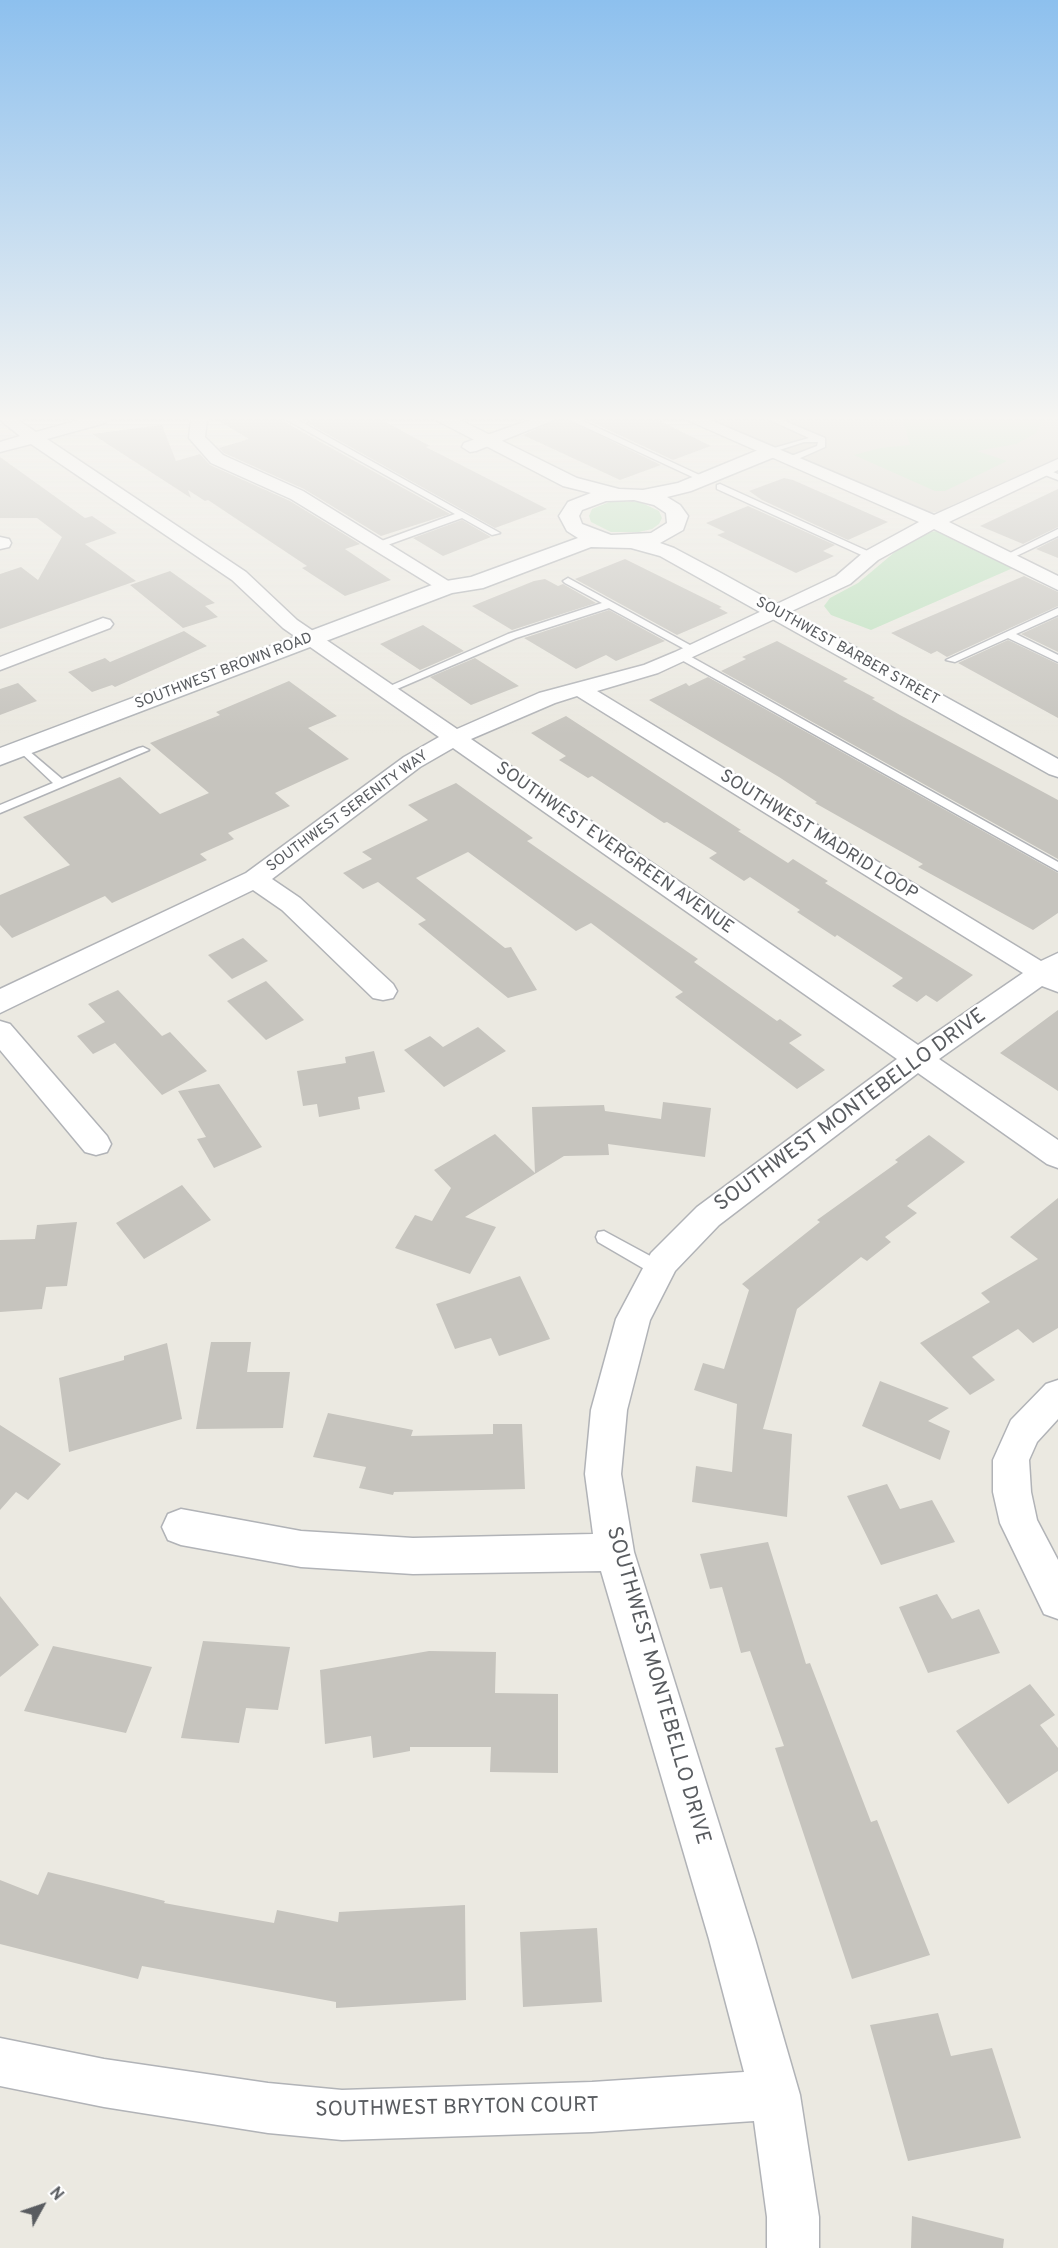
<!DOCTYPE html>
<style>
body{margin:0}
#map{position:relative;width:1058px;height:2248px;overflow:hidden;background:#ebe9e1;font-family:Overpass,sans-serif}
canvas{display:block}
.north{position:absolute;left:12px;top:2176px;width:60px;height:60px;-webkit-text-stroke:4px #fff;paint-order:stroke;rotate:50deg;font-size:16px;font-weight:700;line-height:24px;text-align:center;color:#595c60}
.north::after{content:'';display:block;margin:auto;width:21px;height:27px;background:#595c60;clip-path:polygon(50% 0,100% 100%,50% 72%,0 100%)}
</style>
<div id="map">
<canvas width="1058" height="2248"></canvas>
<div class="north">N</div>
</div>
<script>
const g = document.querySelector('canvas').getContext('2d');
g.lineJoin = 'round';
function fill(path, color) {
  g.fillStyle = color;
  g.fill(path, 'evenodd');
}
function shape(rows) {
  const path = new Path2D();
  for (const r of rows) {
    path.moveTo(r[0], r[1]);
    for (let i = 2; i < r.length; i += 2) path.lineTo(r[i], r[i + 1]);
  }
  return path;
}
function stroke(path, color, width, dash) {
  g.strokeStyle = color;
  g.lineWidth = width;
  g.lineCap = dash ? 'butt' : 'round';
  g.setLineDash(dash || []);
  g.stroke(path);
}
function write(font, color, halo, rows, align = 'center') {
  g.font = font + ' Overpass,sans-serif';
  g.lineWidth = 5;
  g.setLineDash([]);
  g.textBaseline = 'middle';
  g.strokeStyle = halo;
  g.fillStyle = color;
  for (const [text, x, y, turn = 0] of rows) {
    g.save();
    g.translate(x, y);
    g.rotate((+turn || 0) * Math.PI / 180);
    g.textAlign = isNaN(turn) ? turn : align;
    if (halo) g.strokeText(text, 0, 0);
    g.fillText(text, 0, 0);
    g.restore();
  }
}
fill(shape([
 [710,420,1058,420,1058,458,948,507,946,511,927,513]
]), '#dbd8cf');
fill(shape([
 [903,420,1043,420,1036,433,1016,444,977,451,1007,461,945,491,935,491,854,455,880,448,910,445],
 [612,501,640,502,659,511,662,518,659,524,652,529,639,532,611,532,591,522,589,516,592,509],
 [939,531,1013,568,871,630,831,615,824,606,830,598,858,583,902,546,925,532]
]), '#bee1bf');
fill(shape([
 [217,420,281,420,450,514,381,536,304,489,224,453,219,448,249,439],
 [312,420,382,420,430,446,426,447,547,509,495,528,306,422],
 [556,420,568,420,661,465,620,480,523,435],
 [587,420,658,420,711,446,673,460],
 [162,425,176,461,200,454,210,465,290,501,360,544,345,549,391,580,345,596,302,568,307,566,208,500,205,501,188,490,191,498,92,434],
 [0,457,85,518,92,516,117,533,85,544,136,581,0,629,0,574,21,567,38,580,62,537,37,518,0,518],
 [784,478,793,480,888,522,848,540,762,500,749,491],
 [1058,489,1058,527,1023,544,980,526],
 [748,506,835,545,823,551,834,556,796,573,717,535,725,532,706,523],
 [462,520,491,537,443,556,413,538],
 [1058,538,1058,558,1036,549],
 [625,559,722,607,719,608,728,613,677,635,575,579],
 [170,571,215,603,205,606,218,617,183,628,130,585],
 [1024,576,1058,592,1058,606,947,657,937,651,931,654,891,633],
 [545,579,558,586,563,584,596,603,512,630,472,606,534,581],
 [609,610,665,641,616,661,606,655,576,669,524,638],
 [1058,617,1058,652,1021,634],
 [423,625,464,651,420,670,380,644],
 [184,631,207,646,115,687,112,685,92,692,68,672,105,658,110,662],
 [1008,640,1058,664,1058,718,958,663],
 [777,641,848,679,843,681,875,698,872,699,900,715,1058,800,1058,859,721,671,746,659,742,657],
 [475,658,519,686,471,705,430,677],
 [708,677,1058,873,1058,913,1033,930,918,867,923,864,815,803,817,802,779,777,649,700,686,683,689,686],
 [289,681,337,716,308,728,349,759,275,793,290,806,228,833,234,839,200,854,207,860,112,903,105,896,12,938,0,925,0,895,70,865,23,817,120,777,160,814,209,793,150,743,220,715,216,712],
 [18,683,37,701,0,715,0,689],
 [566,716,741,830,738,831,788,863,793,859,828,881,825,883,973,975,937,1002,926,995,917,1002,892,986,903,978,837,935,835,937,797,912,800,910,750,877,744,881,709,858,717,853,667,822,664,823,592,776,588,778,559,760,566,756,531,733],
 [456,783,533,838,527,841,698,959,694,962,777,1021,780,1019,802,1035,789,1043,825,1070,797,1089,675,997,683,992,591,923,576,931,468,852,416,878,505,948,511,947,537,990,508,998,418,924,426,920,378,882,363,889,343,873,372,859,362,852,428,820,408,805],
 [243,938,268,961,232,979,208,955],
 [266,981,304,1020,266,1040,227,1001],
 [118,990,162,1036,170,1032,207,1071,162,1095,115,1043,93,1054,77,1036,105,1022,88,1004],
 [1058,1010,1058,1091,1000,1053],
 [478,1027,506,1051,444,1087,404,1050,430,1036,443,1047],
 [374,1051,385,1092,358,1097,360,1109,319,1117,317,1104,303,1106,297,1071,346,1063,345,1057],
 [219,1084,262,1147,214,1168,197,1139,206,1137,178,1091],
 [663,1102,711,1108,705,1157,608,1144,609,1155,564,1156,465,1217,496,1227,470,1274,395,1248,415,1215,432,1221,451,1188,434,1170,495,1134,535,1173,532,1107,604,1105,605,1111,661,1119],
 [929,1135,965,1162,907,1206,917,1213,885,1237,891,1242,867,1261,861,1257,797,1309,763,1429,792,1434,787,1517,692,1502,696,1466,732,1472,737,1404,694,1390,703,1363,724,1369,749,1290,742,1284,820,1222,817,1220,898,1162,895,1160],
 [182,1185,211,1220,144,1259,116,1223],
 [1058,1198,1058,1328,1033,1343,1018,1329,972,1357,995,1380,970,1395,920,1343,990,1302,981,1293,1038,1259,1010,1237],
 [77,1222,67,1286,46,1287,42,1309,0,1312,0,1240,35,1239,37,1225],
 [520,1276,550,1339,499,1356,491,1338,455,1349,436,1304],
 [211,1342,251,1342,247,1372,290,1372,283,1428,196,1429],
 [167,1343,182,1419,69,1452,59,1378,124,1360,124,1356],
 [880,1381,949,1408,928,1421,950,1431,940,1460,862,1426],
 [328,1413,413,1430,411,1436,493,1434,493,1424,522,1424,525,1489,394,1492,393,1495,359,1488,366,1467,313,1457],
 [0,1425,61,1464,28,1500,16,1492,0,1510],
 [887,1484,900,1509,932,1500,955,1542,881,1565,847,1496],
 [768,1542,806,1664,810,1663,871,1822,877,1820,930,1955,852,1979,775,1748,784,1746,750,1651,741,1653,722,1587,710,1589,700,1554],
 [937,1594,952,1619,979,1609,1000,1653,928,1673,899,1607],
 [0,1596,39,1645,0,1677],
 [203,1641,290,1647,278,1710,246,1708,239,1743,181,1738],
 [53,1646,152,1667,126,1733,24,1711],
 [429,1651,496,1652,495,1693,558,1694,558,1773,490,1772,491,1747,410,1747,410,1751,373,1758,371,1736,325,1744,320,1670],
 [1030,1684,1055,1715,1040,1725,1058,1748,1058,1771,1008,1804,956,1731],
 [48,1872,165,1901,164,1903,274,1923,277,1910,338,1922,339,1912,465,1905,466,2000,336,2008,336,2002,142,1966,138,1979,0,1944,0,1880,38,1895],
 [597,1928,602,2002,523,2007,520,1932],
 [938,2013,951,2056,992,2048,1021,2138,908,2161,870,2025],
 [912,2216,1004,2239,1003,2248,911,2248]
]), '#c6c4be');
const lane = shape([
 [287,420,298,420,500,533,492,535,462,518,382,547,376,547,376,543,455,514,287,420],
 [570,420,581,420,708,479,701,481,570,420],
 [770,420,782,420,825,438,825,447,789,463,785,460,786,458,817,446,818,442,804,442,767,454,767,450,809,438,770,420],
 [1043,468,1058,474,1058,480,1040,473,1039,471,1043,468],
 [720,484,874,554,876,556,868,558,717,489,717,485,720,484],
 [1058,529,1058,536,1010,559,1002,557,1058,529],
 [568,578,699,650,690,652,609,608,516,638,390,692,381,690,508,634,602,603,565,583,563,581,568,578],
 [1058,608,1058,615,1016,634,1058,655,1058,662,1008,638,955,662,946,660,1058,608],
 [678,654,686,654,1058,862,1058,871,678,658,678,654],
 [22,745,62,779,139,748,143,747,149,750,0,813,0,805,53,783,18,750,18,746,22,745],
 [604,1231,665,1264,667,1269,665,1274,659,1276,653,1274,598,1242,596,1237,598,1232,604,1231]
]);
const street = shape([
 [0,420,18,420,36,432,79,420,107,420,105,423,47,439,246,572,297,620,457,729,539,693,644,665,675,652,836,576,864,552,919,522,687,420,710,420,934,515,1058,459,1058,470,949,522,1058,576,1058,590,934,529,878,560,850,584,658,673,597,691,1041,961,1058,953,1058,992,1042,986,939,1059,1058,1140,1058,1168,1047,1164,918,1073,719,1225,675,1271,650,1320,627,1410,621,1474,634,1552,755,1939,800,2095,819,2217,819,2248,767,2248,767,2217,754,2121,592,2132,342,2140,268,2133,104,2107,0,2086,0,2038,104,2059,268,2083,342,2090,592,2082,744,2072,709,1939,601,1571,413,1574,301,1567,181,1545,168,1540,162,1527,168,1514,181,1509,301,1531,413,1538,593,1534,585,1474,591,1410,616,1319,651,1253,697,1207,897,1059,453,748,420,767,272,879,300,898,393,984,397,991,393,998,383,1000,373,998,282,910,253,890,0,1013,0,989,246,873,404,757,439,737,283,628,232,580,31,444,0,452,0,442,20,436,0,420],
 [577,696,1023,973,918,1045,471,739,555,703,577,696],
 [191,420,207,420,205,437,223,455,303,491,458,587,455,591,441,591,291,499,211,463,189,438,191,420],
 [530,420,554,420,476,451,470,452,462,447,464,443,530,420],
 [0,537,9,539,11,543,9,547,0,549,0,537],
 [103,618,110,620,113,624,110,628,0,670,0,657,103,618],
 [0,1021,10,1024,107,1136,111,1144,107,1152,96,1155,85,1152,0,1050,0,1021],
 [1058,1380,1058,1419,1037,1442,1029,1460,1031,1492,1037,1520,1058,1560,1058,1619,1044,1614,1000,1523,993,1492,993,1460,1011,1420,1046,1384,1058,1380]
]);
const secondary = shape([
 [436,420,460,420,577,478,619,489,643,490,678,483,763,448,777,448,779,452,777,456,691,491,667,497,680,505,688,516,683,530,660,543,674,548,721,573,1058,759,1058,777,1049,774,660,556,631,548,591,547,483,588,452,593,0,765,0,748,440,582,471,577,578,538,567,531,559,516,568,502,591,493,563,486,436,420],
 [634,500,654,505,666,513,667,523,651,533,611,535,582,524,579,516,582,510,606,501,634,500]
]);
stroke(lane, '#b1b3b7', 3);
stroke(street, '#b1b3b7', 3);
stroke(secondary, '#b0b3b7', 3);
fill(lane, '#fff');
fill(street, '#fff');
fill(secondary, '#fff');
const sky = g.createLinearGradient(0, 0, 0, 735);
sky.addColorStop(0, '#8dc0ee');
sky.addColorStop(0.57, '#f6f5f2');
sky.addColorStop(1, '#f6f5f200');
g.fillStyle = sky;
g.fillRect(0, 0, 1058, 735);
write('15px', '#595c60', '#fff', [
 ["SOUTHWEST BARBER STREET",847,652,29],
 ["SOUTHWEST BROWN ROAD",224,672,-21],
 ["SOUTHWEST SERENITY WAY",348,812,-36]
]);
write('18px', '#595c60', '#fff', [
 ["SOUTHWEST MADRID LOOP",818,836,32],
 ["SOUTHWEST EVERGREEN AVENUE",614,849,35]
]);
write('21px', '#595c60', '#fff', [
 ["SOUTHWEST MONTEBELLO DRIVE",851,1111,-36],
 ["SOUTHWEST MONTEBELLO DRIVE",657,1686,74],
 ["SOUTHWEST BRYTON COURT",457,2109,-1]
]);
</script>
